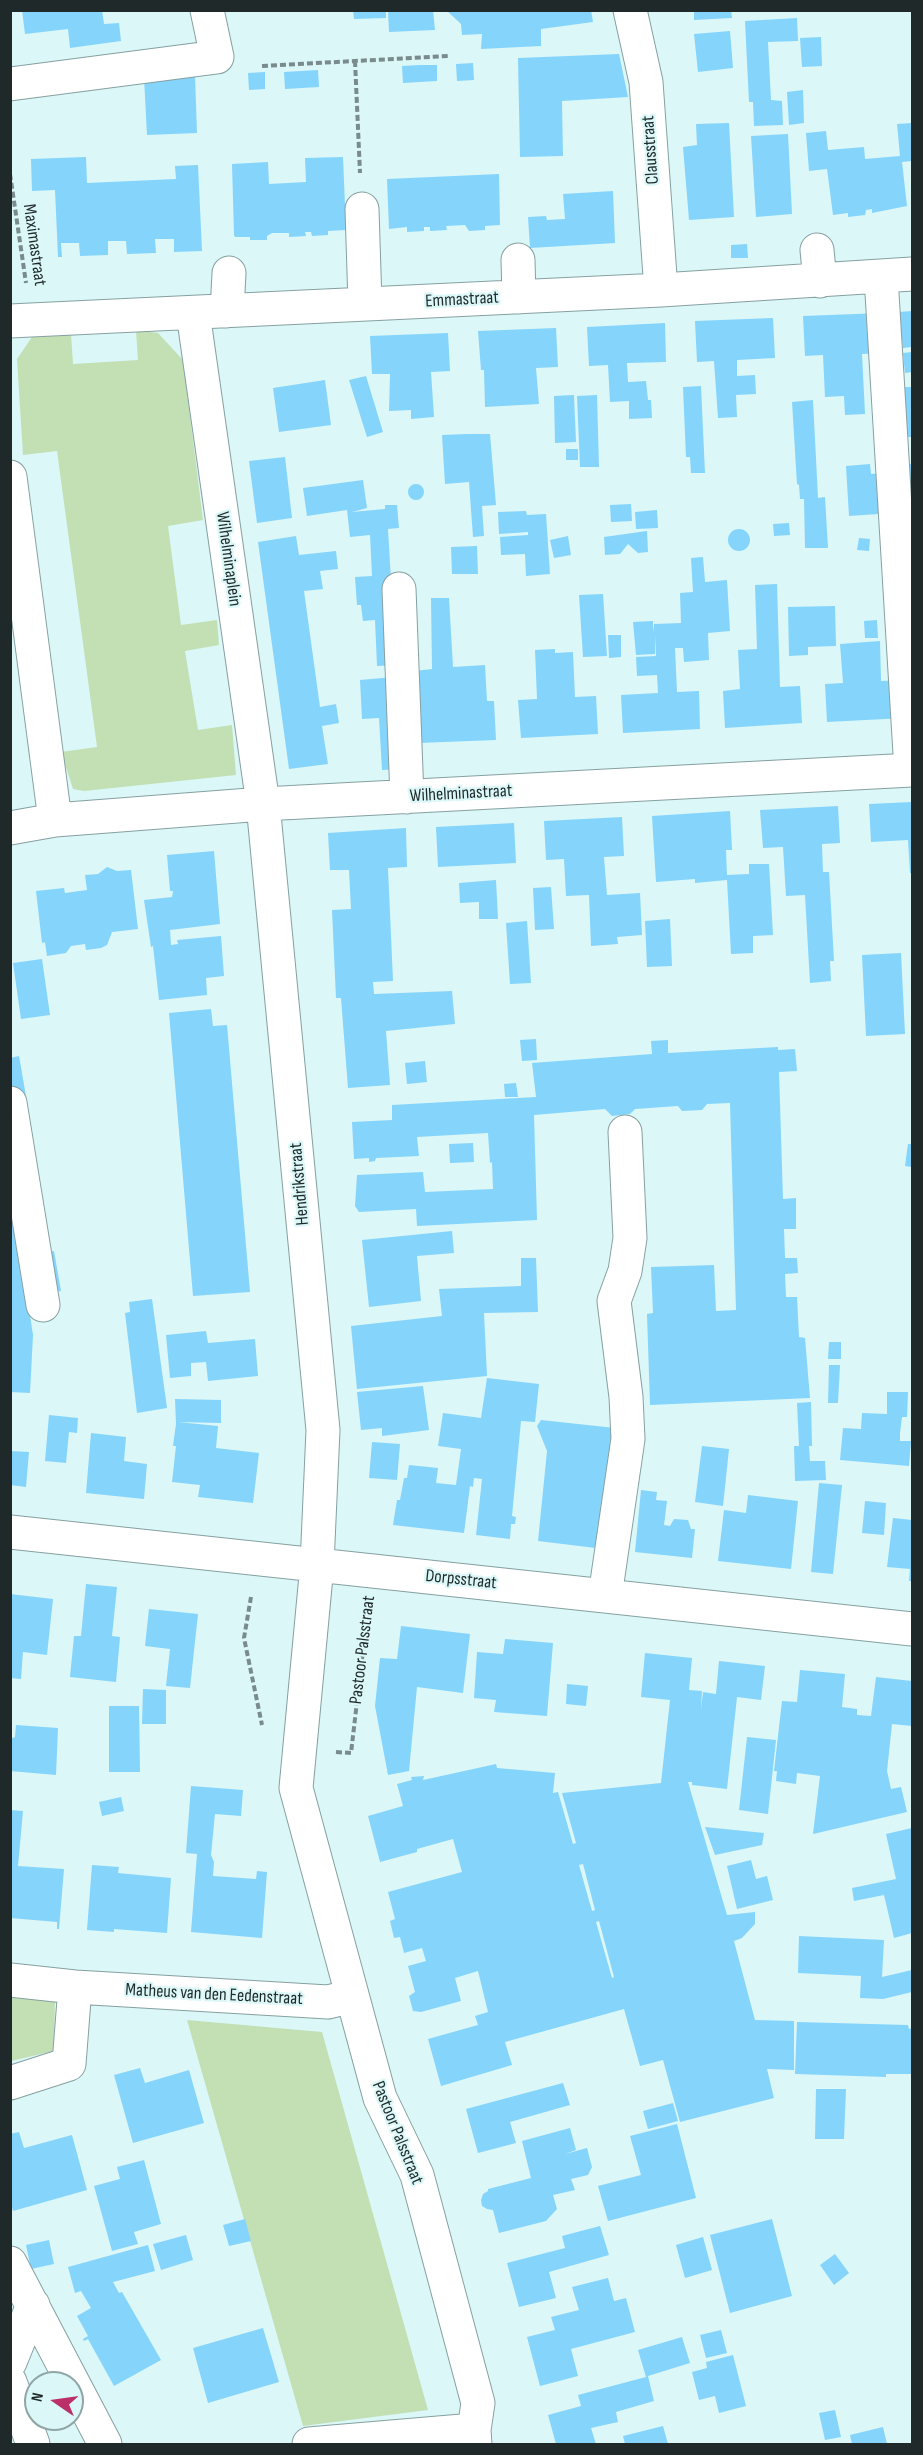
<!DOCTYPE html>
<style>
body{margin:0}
#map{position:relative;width:923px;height:2455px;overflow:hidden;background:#dbf7f8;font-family:"Sofia Sans Condensed",sans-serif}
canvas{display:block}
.frame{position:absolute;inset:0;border:12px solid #1f2929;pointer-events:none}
.north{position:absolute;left:24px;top:2371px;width:60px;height:60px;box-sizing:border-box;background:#dbf7f8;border:2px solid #90a5a5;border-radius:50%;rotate:283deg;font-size:16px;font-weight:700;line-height:24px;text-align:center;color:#1f2929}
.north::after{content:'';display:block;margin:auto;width:21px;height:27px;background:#bb3068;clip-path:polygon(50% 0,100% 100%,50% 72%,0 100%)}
</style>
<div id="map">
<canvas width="923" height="2455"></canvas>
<div class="frame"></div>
<div class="north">N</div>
</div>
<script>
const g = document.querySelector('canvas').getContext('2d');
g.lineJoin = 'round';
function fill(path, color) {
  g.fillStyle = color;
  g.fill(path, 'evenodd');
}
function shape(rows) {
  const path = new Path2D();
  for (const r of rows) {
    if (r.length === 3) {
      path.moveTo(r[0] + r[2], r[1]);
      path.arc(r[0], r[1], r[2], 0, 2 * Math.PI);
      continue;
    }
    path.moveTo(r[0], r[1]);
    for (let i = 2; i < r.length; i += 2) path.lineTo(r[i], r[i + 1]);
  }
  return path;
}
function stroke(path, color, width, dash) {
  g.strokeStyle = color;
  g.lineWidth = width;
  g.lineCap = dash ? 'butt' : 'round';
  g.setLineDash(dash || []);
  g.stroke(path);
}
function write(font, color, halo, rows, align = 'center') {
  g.font = font + ' "Sofia Sans Condensed",sans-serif';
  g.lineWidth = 4.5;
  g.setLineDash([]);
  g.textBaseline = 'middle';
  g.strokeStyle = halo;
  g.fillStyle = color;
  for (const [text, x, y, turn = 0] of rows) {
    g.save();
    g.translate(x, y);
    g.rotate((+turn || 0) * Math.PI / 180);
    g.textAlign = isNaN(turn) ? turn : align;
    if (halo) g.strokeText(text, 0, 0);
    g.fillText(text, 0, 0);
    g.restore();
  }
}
fill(shape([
 [136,330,158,333,183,360,203,520,168,526,181,625,217,620,219,645,185,651,198,730,232,725,236,775,84,791,73,789,61,752,97,747,57,451,23,455,17,359,32,337,71,334,73,364,138,360],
 [10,1998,55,2000,54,2051,11,2061],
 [187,2020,322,2032,428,2410,303,2426]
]), '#c2e0b4');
fill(shape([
 [22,10,102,10,104,24,119,23,121,41,70,48,68,29,25,34],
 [353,10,386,10,386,18,354,19],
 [388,10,433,10,435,30,389,32],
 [446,10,591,10,593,22,541,29,541,46,481,49,482,34,462,35,461,24],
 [694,10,731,10,732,18,694,20],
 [797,18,798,41,768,42,771,100,782,101,783,125,754,126,753,102,749,102,745,21],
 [730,31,733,68,698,72,694,34],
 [821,37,822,66,802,67,800,38],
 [619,54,628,97,562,101,563,156,520,157,518,58],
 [473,63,474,80,457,81,456,64],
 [420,65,437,65,437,81,403,83,402,66],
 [318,70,319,87,285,89,284,72],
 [265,72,265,89,249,90,248,73],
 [195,75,197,133,147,135,144,78],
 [803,90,804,123,789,125,787,92],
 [729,123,734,217,689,220,683,147,697,145,696,124],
 [912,123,912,161,902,162,907,206,872,213,872,209,866,210,865,215,848,217,848,213,833,215,827,169,809,171,806,133,826,131,828,150,864,147,865,159,900,156,897,124],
 [788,134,792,214,756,217,751,136],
 [86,157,87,183,176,179,175,166,198,165,202,251,174,252,174,239,155,239,156,253,127,254,126,241,108,241,108,255,80,256,79,243,61,243,62,257,58,257,55,190,32,191,31,159],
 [343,157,346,230,328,231,328,235,312,236,311,232,305,232,306,236,289,237,289,233,272,233,267,236,267,240,250,240,250,237,235,237,234,235,232,164,268,162,269,184,306,182,305,158],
 [499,174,500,225,485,226,485,230,469,231,465,225,446,226,447,230,430,231,430,227,424,227,424,231,407,232,407,227,389,229,387,179],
 [613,191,615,243,530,248,528,217,546,216,547,220,565,219,563,194],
 [747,244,748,258,731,258,731,245],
 [912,311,912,347,903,348,899,312],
 [882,313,883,353,862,354,865,414,845,415,844,396,825,397,823,355,805,356,803,316],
 [773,318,775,358,737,360,737,376,755,375,756,394,736,395,737,417,718,418,714,361,697,362,695,321],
 [665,323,666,362,627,363,628,382,646,381,648,400,651,400,652,418,629,419,629,401,610,402,608,365,589,366,587,327],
 [556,328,558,367,536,368,539,404,485,407,484,370,481,370,478,331],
 [448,333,450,371,431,372,434,417,411,419,411,410,389,411,390,374,372,374,370,336],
 [912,352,912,372,905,373,903,353],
 [366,376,383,432,367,437,349,380],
 [325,380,331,425,279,432,273,388],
 [701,386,705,473,691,473,690,457,686,457,683,387],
 [903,387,912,387,912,437,906,437],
 [574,395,576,442,555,443,554,396],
 [597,395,599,467,580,467,577,396],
 [813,400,818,498,825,497,828,548,805,548,804,499,800,499,799,485,797,484,792,402],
 [467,434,490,434,496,505,482,506,484,536,473,537,469,482,445,484,442,435],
 [566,449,578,449,578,460,566,460],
 [285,457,292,518,257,523,249,461],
 [870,464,871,474,891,472,893,513,849,516,846,466],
 [907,464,912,464,912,503,909,503],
 [363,480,367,508,352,512,385,509,385,505,397,505,399,528,388,529,396,665,377,666,375,620,363,621,361,605,357,605,355,577,372,576,370,535,350,537,347,510,307,516,303,488],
 [416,492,8],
 [631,504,632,521,611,522,610,505],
 [657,510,658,528,636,529,635,512],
 [526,511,527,515,546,514,550,574,526,576,525,554,501,555,500,537,528,535,528,532,499,534,498,512],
 [789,523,790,535,774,536,773,524],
 [739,540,11],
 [647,531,648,552,638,553,628,544,620,554,605,555,604,537],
 [296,536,299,555,336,551,338,569,320,571,323,589,304,591,320,707,336,704,339,723,322,726,328,764,289,769,258,542],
 [568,536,571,555,554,558,550,540],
 [859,538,870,539,869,551,857,550],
 [477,546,478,574,452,574,451,547],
 [703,557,705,582,727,580,730,631,708,633,709,660,684,662,683,648,675,648,677,692,699,691,700,729,623,733,621,695,658,693,657,675,637,676,636,657,656,656,655,635,655,654,636,655,633,622,653,621,653,633,654,624,681,623,680,593,693,592,691,558],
 [777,584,780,687,800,686,802,723,725,728,723,691,740,689,738,650,757,649,755,585],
 [603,594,607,656,583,657,579,595],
 [431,598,449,598,453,667,485,665,487,701,494,701,496,740,418,743,415,671,432,669],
 [835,606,836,646,808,647,808,655,789,656,788,607],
 [877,620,878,638,865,638,864,621],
 [608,635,621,635,621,657,609,658],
 [880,641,881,681,903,680,905,718,827,722,825,684,843,683,840,644],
 [555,649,555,653,573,652,575,697,596,696,598,734,521,738,518,700,537,699,535,650],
 [394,677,401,769,382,770,379,718,362,719,360,680],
 [912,802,912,873,910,873,908,840,871,842,869,804],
 [838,806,840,843,822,844,823,872,829,872,834,961,830,961,831,981,810,983,805,895,786,896,783,847,763,848,760,810],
 [730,811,732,850,726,850,727,875,749,874,749,864,769,864,773,935,753,936,753,953,731,954,727,880,695,883,695,879,656,882,652,816],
 [622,817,624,856,604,857,607,895,640,893,642,935,617,937,618,944,591,946,589,895,566,896,564,859,546,860,544,821],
 [514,823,516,863,438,867,436,827],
 [406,828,407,867,388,868,393,981,373,982,374,994,452,991,455,1024,386,1031,390,1085,348,1088,341,998,336,998,332,910,351,909,349,870,330,870,328,833],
 [214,851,220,924,170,930,171,945,178,944,177,940,221,936,224,976,206,978,207,995,159,1000,153,946,151,947,144,900,172,897,173,891,170,891,167,855],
 [107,867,117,871,131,870,138,929,112,932,107,945,101,948,86,950,85,944,71,946,66,953,47,956,45,942,42,943,36,891,64,888,65,893,87,890,85,875,98,874],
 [496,880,498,919,479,919,479,902,460,903,459,883],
 [551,887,554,929,535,930,533,888],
 [670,919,672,966,647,967,645,921],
 [527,921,531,983,510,984,506,923],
 [901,953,905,1034,866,1036,862,955],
 [42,959,50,1015,21,1019,13,963],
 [211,1009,213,1026,227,1025,250,1292,193,1296,169,1013],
 [536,1039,537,1060,522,1061,520,1040],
 [668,1040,668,1053,778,1047,778,1050,795,1049,797,1071,779,1072,783,1199,796,1198,796,1229,784,1229,785,1258,797,1258,798,1273,785,1274,786,1297,797,1297,799,1337,805,1338,810,1398,650,1405,647,1314,653,1313,651,1267,714,1265,716,1311,736,1310,730,1103,707,1104,702,1110,682,1111,678,1106,635,1109,630,1114,612,1116,605,1109,534,1115,537,1220,417,1226,416,1209,359,1212,355,1206,357,1175,423,1172,425,1192,493,1189,492,1162,490,1163,488,1133,417,1137,419,1156,376,1158,375,1161,369,1162,369,1158,354,1159,352,1122,392,1120,392,1105,536,1097,532,1063,652,1054,651,1041],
 [19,1056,26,1096,11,1099,10,1058],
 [425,1061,427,1082,407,1084,405,1063],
 [516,1083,518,1097,505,1097,504,1084],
 [473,1143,474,1162,450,1163,449,1144],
 [908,1144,912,1144,912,1167,905,1166],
 [10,1184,33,1335,30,1393,10,1392],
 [452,1231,454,1253,417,1256,421,1301,369,1307,362,1240],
 [54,1251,61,1291,45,1294,38,1254],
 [521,1258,536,1258,538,1312,484,1313,487,1376,357,1389,351,1326,442,1316,439,1289,521,1286],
 [152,1299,167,1408,137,1413,125,1313,130,1312,129,1302],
 [206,1331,208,1343,255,1339,258,1376,208,1381,206,1362,191,1363,191,1376,170,1378,166,1335],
 [829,1342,841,1342,841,1359,828,1359],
 [829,1365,840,1365,838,1403,828,1403],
 [487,1378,539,1384,535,1422,521,1421,512,1516,516,1517,515,1524,511,1524,510,1539,476,1535,482,1479,474,1478,473,1487,470,1486,464,1533,393,1525,397,1500,400,1500,404,1478,407,1478,409,1465,438,1468,436,1483,456,1485,461,1449,438,1446,443,1413,481,1418],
 [423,1386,429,1430,382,1436,382,1428,361,1430,357,1392],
 [887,1392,908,1392,907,1417,902,1417,900,1433,900,1441,911,1441,909,1466,840,1460,843,1428,861,1429,862,1413,887,1414],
 [175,1399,221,1400,221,1423,178,1422,218,1426,216,1448,259,1453,253,1503,198,1497,200,1485,172,1482,176,1446,173,1446,176,1424],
 [811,1402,812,1446,809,1446,810,1461,825,1461,826,1480,795,1481,794,1446,799,1446,797,1403],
 [49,1415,78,1418,77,1433,69,1432,66,1463,45,1461],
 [541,1420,615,1428,604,1549,538,1541,547,1451,537,1426],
 [91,1433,126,1437,124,1461,147,1464,144,1499,86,1493],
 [372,1442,400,1444,397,1480,369,1478],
 [702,1446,729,1449,723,1506,695,1502],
 [10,1451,29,1452,26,1487,10,1485],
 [819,1483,842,1485,833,1574,811,1572],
 [641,1490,657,1492,656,1500,667,1501,664,1525,670,1526,674,1519,688,1520,691,1529,695,1529,692,1558,635,1552],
 [748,1495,798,1501,791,1569,718,1561,724,1510,746,1513],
 [865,1501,886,1503,884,1535,862,1533],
 [893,1518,912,1520,912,1581,909,1581,910,1569,887,1567],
 [86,1584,117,1587,112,1636,120,1637,116,1682,70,1677,74,1636,81,1636],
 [10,1594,53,1599,47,1655,23,1652,21,1679,10,1678],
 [149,1609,198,1614,190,1688,166,1686,170,1649,145,1646],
 [401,1626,470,1634,463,1693,417,1687,409,1771,388,1775,375,1706,380,1658,397,1659],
 [505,1639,553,1643,547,1716,494,1712,496,1700,474,1698,477,1652,503,1654],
 [645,1653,692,1658,689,1690,702,1691,701,1710,703,1692,716,1694,719,1661,765,1666,761,1700,737,1697,727,1789,692,1785,692,1782,688,1782,727,1915,755,1912,755,1924,742,1938,734,1941,755,2020,794,2021,794,2070,767,2069,774,2098,680,2122,663,2060,640,2066,624,2009,505,2042,512,2065,441,2086,428,2039,478,2025,475,2016,488,2012,478,1971,455,1978,461,2001,421,2012,413,2011,409,1996,415,1992,408,1966,426,1961,422,1948,404,1953,400,1937,394,1938,390,1921,395,1919,388,1892,462,1872,453,1839,417,1849,417,1852,380,1862,368,1816,403,1806,397,1784,412,1780,411,1777,424,1776,423,1780,496,1764,497,1768,555,1773,553,1793,558,1792,573,1844,576,1843,562,1793,661,1783,670,1700,641,1697],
 [583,1864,595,1910,592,1911,579,1865],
 [599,1921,614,1977,612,1978,596,1922],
 [800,1670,845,1674,842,1707,857,1709,857,1715,871,1716,876,1677,912,1681,912,1726,892,1724,887,1771,891,1789,901,1787,907,1812,813,1834,820,1776,797,1773,796,1784,776,1781,777,1771,774,1771,782,1701,797,1702],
 [567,1684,588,1686,586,1706,566,1704],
 [143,1689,166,1690,166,1724,142,1724],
 [109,1706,139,1706,140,1772,109,1772],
 [16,1725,58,1728,56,1775,10,1771,10,1739,15,1737],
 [747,1737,776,1740,768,1814,739,1810],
 [191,1786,243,1790,241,1816,215,1814,211,1855,214,1862,213,1876,256,1879,257,1871,267,1872,262,1938,191,1932,197,1854,186,1853],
 [121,1797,124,1811,102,1816,99,1802],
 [10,1810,23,1811,18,1866,64,1869,59,1929,57,1929,57,1922,10,1918],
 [705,1827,764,1833,762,1845,715,1855],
 [912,1828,912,1933,894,1938,884,1895,854,1901,852,1888,896,1879,886,1834],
 [751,1860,756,1879,767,1876,773,1900,737,1909,727,1866],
 [92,1865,119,1867,118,1873,171,1878,167,1933,114,1929,114,1932,87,1930],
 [799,1936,884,1940,882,1977,912,1970,912,1992,883,1999,860,1998,861,1976,798,1973],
 [797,2022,908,2025,909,2029,912,2028,912,2074,886,2074,886,2077,795,2074],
 [140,2068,145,2083,189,2070,204,2123,133,2143,114,2075],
 [563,2083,570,2105,510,2122,516,2143,478,2153,466,2109],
 [816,2089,846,2089,844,2139,815,2139],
 [673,2103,678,2121,648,2129,643,2111],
 [677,2124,696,2198,608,2221,598,2186,641,2175,630,2136],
 [570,2128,576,2150,565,2154,587,2148,592,2167,588,2175,571,2179,575,2190,553,2195,557,2209,546,2221,499,2233,493,2210,487,2209,482,2206,481,2200,483,2194,488,2191,488,2189,531,2178,522,2141],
 [19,2132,24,2148,72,2135,87,2190,13,2211,10,2201,10,2134],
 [144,2160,161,2224,134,2232,138,2244,112,2251,94,2186,120,2179,117,2167],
 [245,2219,251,2241,229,2246,223,2225],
 [772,2219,792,2296,730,2313,710,2235],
 [600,2226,609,2255,549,2272,556,2298,519,2307,507,2263,565,2248,562,2236],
 [186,2235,193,2260,161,2270,153,2244],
 [703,2237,712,2270,685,2278,676,2245],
 [49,2240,54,2264,31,2269,26,2245],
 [148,2245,155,2271,113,2282,119,2293,122,2292,161,2360,114,2386,88,2339,84,2341,83,2339,88,2336,77,2316,91,2308,81,2291,75,2293,68,2267],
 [835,2254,849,2273,834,2285,820,2265],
 [608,2278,614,2301,626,2298,635,2332,571,2349,578,2376,540,2386,527,2337,555,2330,551,2317,579,2310,572,2287],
 [263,2328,279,2382,208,2403,193,2348],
 [721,2330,727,2353,706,2358,700,2335],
 [682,2337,690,2363,648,2376,654,2401,616,2412,618,2422,591,2428,596,2444,556,2444,548,2415,581,2406,578,2395,646,2377,638,2350],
 [733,2355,746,2406,719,2413,715,2396,699,2400,692,2372,707,2368,706,2362],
 [835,2410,841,2437,825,2440,819,2413],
 [663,2426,668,2444,625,2444,623,2436],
 [883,2427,887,2444,852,2444,850,2435]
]), '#85d4fc');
const minor = shape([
 [630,10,646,82,661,290],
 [10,84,217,57,207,10],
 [362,209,365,304],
 [817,250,820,281],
 [518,260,519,297],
 [881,277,911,770],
 [227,311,229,273],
 [193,313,263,804,323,1430,317,1565,296,1788,380,2098,417,2175,478,2403,474,2430,475,2444],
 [10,321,661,290,912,274],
 [10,477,55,820],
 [399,589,407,797],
 [10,828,55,820,263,804,912,770],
 [10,1103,43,1305],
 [10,1532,912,1629],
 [605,1596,628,1439,626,1397,614,1301,625,1271,630,1238,625,1132],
 [10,1980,75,1987,328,2002,352,1996],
 [10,2083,69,2064,75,1987],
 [10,2263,105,2444],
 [10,2362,33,2305],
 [10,2382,33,2444],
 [309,2444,474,2430]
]);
stroke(minor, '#86a0a1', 35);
stroke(shape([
 [355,61,360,173],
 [262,66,448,56],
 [10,174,26,283],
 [251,1597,244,1638,262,1725],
 [336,1752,351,1753,368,1608]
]), '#798b8c', 4, [6, 3]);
stroke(minor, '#fff', 33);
write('18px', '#1f2929', '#dbf7f8', [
 ["Clausstraat",651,150,-94],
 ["Maximastraat",34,245,82],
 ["Emmastraat",462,300,-3],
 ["Wilhelminaplein",228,559,82],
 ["Wilhelminastraat",461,794,-3],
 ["Hendrikstraat",300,1184,-95],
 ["Dorpsstraat",461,1580,6],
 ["Pastoor Palsstraat",363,1650,-83],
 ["Matheus van den Eedenstraat",214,1995,3],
 ["Pastoor Palsstraat",397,2133,68]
]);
</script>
